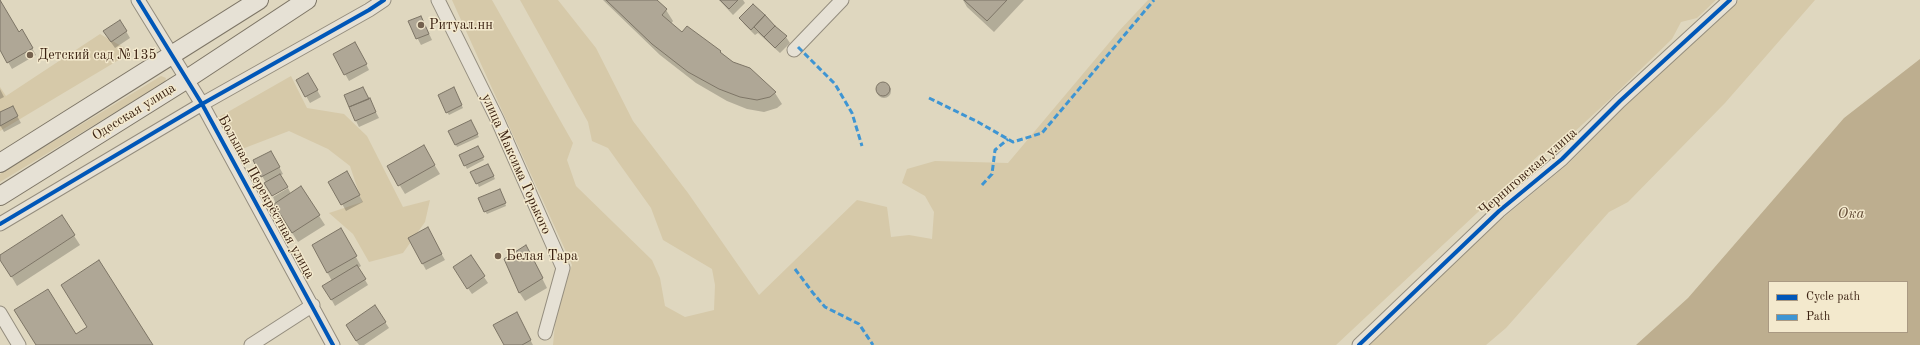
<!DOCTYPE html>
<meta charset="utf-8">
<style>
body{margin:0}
#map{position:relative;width:1920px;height:345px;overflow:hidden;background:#dfd7bf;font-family:"Old Standard TT",serif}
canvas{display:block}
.legend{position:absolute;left:1768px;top:281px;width:140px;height:52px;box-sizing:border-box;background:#f3e9cd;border:1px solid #a99982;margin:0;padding:5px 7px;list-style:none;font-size:12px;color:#3a2111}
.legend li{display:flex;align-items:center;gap:8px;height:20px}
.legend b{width:20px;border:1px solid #a99982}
</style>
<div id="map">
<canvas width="1920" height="345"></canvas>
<ul class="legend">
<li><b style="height:5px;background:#0057b8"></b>Cycle path</li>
<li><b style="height:5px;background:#3e95d3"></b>Path</li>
</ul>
</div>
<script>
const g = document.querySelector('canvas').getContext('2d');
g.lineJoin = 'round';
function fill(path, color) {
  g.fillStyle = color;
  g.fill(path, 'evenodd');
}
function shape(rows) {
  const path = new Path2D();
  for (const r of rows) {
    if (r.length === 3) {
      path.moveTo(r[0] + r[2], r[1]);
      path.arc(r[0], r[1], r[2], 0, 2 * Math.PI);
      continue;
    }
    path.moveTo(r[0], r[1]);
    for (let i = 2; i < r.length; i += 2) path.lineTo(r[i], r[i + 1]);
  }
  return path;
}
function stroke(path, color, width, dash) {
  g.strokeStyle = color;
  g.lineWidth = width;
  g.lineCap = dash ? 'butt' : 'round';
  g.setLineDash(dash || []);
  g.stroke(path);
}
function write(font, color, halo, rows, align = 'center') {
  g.font = font + ' "Old Standard TT",serif';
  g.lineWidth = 3;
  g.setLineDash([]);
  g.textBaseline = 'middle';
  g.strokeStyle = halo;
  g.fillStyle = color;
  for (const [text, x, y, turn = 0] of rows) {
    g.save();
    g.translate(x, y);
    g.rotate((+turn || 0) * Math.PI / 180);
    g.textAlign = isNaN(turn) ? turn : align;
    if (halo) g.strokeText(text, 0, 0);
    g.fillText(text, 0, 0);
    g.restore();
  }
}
fill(shape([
 [452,0,492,0,573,143,567,160,576,186,652,260,660,278,665,306,685,317,714,310,715,285,712,269,663,240,651,208,608,148,592,141,588,122,520,0,558,0,596,48,633,121,688,193,759,295,857,200,887,207,891,237,909,235,932,239,934,212,925,196,902,183,907,169,935,161,1008,163,1119,31,1148,0,1716,0,1697,18,1681,22,1672,39,1608,101,1559,146,1539,155,1336,345,553,345,555,324,561,297,572,265],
 [1739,0,1815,0,1725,103,1628,202,1609,212,1506,328,1486,345,1365,345,1498,222,1568,164,1677,53],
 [100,34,132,52,0,131,0,87,6,96],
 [161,76,166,78,165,82,0,182,0,174],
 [291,76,307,108,344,114,367,136,403,207,430,200,425,222,403,253,369,262,353,234,329,213,362,202,350,166,328,149,289,131,242,149,219,117]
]), '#d6c9a9');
fill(shape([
 [1920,59,1920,345,1636,345,1688,298,1844,118],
 [1769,282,1907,282,1907,332,1769,332]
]), '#bdae8f');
fill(shape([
 [603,0,656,0,666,10,673,21,671,24,683,34,720,51,723,55,775,93,782,104,777,108,764,112,747,109,727,101,696,83,660,55],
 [719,0,743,0,745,3,733,15],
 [963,0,1024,0,994,32,967,7],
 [0,2,18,33,22,31,36,55,12,69,0,48],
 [753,5,786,37,790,43,780,53,758,33,755,35,744,24,740,18],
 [120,21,130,38,115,48,108,38],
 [409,22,424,23,432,40,421,45],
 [359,50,369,70,349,81,334,54],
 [308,74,321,97,310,103,297,80],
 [884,91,7],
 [363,88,379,118,359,127,356,121],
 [0,89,4,97,0,99],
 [455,92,463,108,449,115,447,112],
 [12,107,21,123,4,132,0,125,0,113],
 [470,121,479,137,457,147,449,131],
 [423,146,440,174,405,194,388,166],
 [478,147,484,160,467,169,460,155],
 [271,152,283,174,266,183,254,161],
 [490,168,495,179,479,187,472,172],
 [347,173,363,202,346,211,330,182],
 [288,188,291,194,301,188,325,225,298,242,280,214,273,197],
 [501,193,506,206,487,214,485,211],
 [62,217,80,245,17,286,0,257],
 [340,229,361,266,358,268,368,285,335,306,324,286,332,281,313,246],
 [427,229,445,260,426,270,409,238],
 [470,256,488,283,472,294,458,274],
 [531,256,547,288,525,301,519,292],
 [520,320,533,345,505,345],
 [385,322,389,328,364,345,359,345,350,332]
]), '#0003');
const building = shape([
 [0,0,19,32,22,29,33,48,7,63,0,50,0,0],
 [606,0,657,0,667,9,662,15,682,32,687,26,721,51,720,52,733,62,750,68,776,92,770,97,757,100,740,97,719,89,688,72,652,44,606,0],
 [720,0,738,0,729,9,720,0],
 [964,0,1007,0,987,21,964,0],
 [753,4,765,15,751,30,739,18,753,4],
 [765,15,775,26,764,37,754,27,765,15],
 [421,16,429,34,416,39,408,21,421,16],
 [120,20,127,31,111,42,103,31,120,20],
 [775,26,787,36,775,48,764,37,775,26],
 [355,42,367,64,344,75,333,54,355,42],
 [308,73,318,90,305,97,296,80,308,73],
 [883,89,7],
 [363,87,369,99,349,107,344,95,363,87],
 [454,87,462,105,446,113,438,95,454,87],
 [370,98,376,112,355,121,349,107,370,98],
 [13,106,18,116,0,126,0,112,13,106],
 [471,120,478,134,455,145,448,131,471,120],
 [424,145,435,165,398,186,387,166,424,145],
 [478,146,484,157,464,166,459,155,478,146],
 [271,151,280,167,261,177,253,160,271,151],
 [488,164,494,176,476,184,470,172,488,164],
 [347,171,360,195,341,205,328,182,347,171],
 [280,174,288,187,272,196,264,183,280,174],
 [301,186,320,215,292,233,274,204,301,186],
 [500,189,506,203,484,212,478,198,500,189],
 [62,215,75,235,11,277,0,260,0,255,62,215],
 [428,227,442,254,422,264,408,238,428,227],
 [341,228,357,256,327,273,312,245,341,228],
 [526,245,543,278,519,293,504,259,526,245],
 [471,255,485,276,467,289,453,267,471,255],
 [99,260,153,345,36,345,14,310,48,289,76,334,87,327,61,285,99,260],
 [357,265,366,279,331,300,322,286,357,265],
 [375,305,386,322,356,341,346,325,375,305],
 [517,312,531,340,522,345,504,345,493,325,517,312]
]);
fill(building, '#afa796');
stroke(building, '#7d7566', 1);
const minor = shape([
 [138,0,202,104,333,345],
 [438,0,497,119,563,268,545,333],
 [794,50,842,0],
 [0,224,202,104,369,10,384,0],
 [0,313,19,345],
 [251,345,313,305],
 [1359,345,1499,211,1562,159,1620,101,1730,0]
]);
const secondary = shape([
 [0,163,259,0],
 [0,196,187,79,307,0]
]);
stroke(minor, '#948d7e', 15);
stroke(secondary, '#7d7566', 20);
stroke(minor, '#e6e1d5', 13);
stroke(secondary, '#e6e1d5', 18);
stroke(shape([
 [798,47,835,84,852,113,862,146],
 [929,98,978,122,1013,142,1042,133,1154,0],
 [982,185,992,174,995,150,1008,139],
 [795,269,813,293,825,307,859,324,873,345]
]), '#3e95d3', 3, [6, 3]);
stroke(shape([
 [138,0,202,104,333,345],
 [0,224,202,104,369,10,384,0],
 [1359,345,1499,211,1562,159,1620,101,1730,0]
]), '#0057b8', 4);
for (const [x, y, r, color] of [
 [421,25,4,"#74614e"],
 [30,55,4,"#74614e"],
 [498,256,4,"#74614e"]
]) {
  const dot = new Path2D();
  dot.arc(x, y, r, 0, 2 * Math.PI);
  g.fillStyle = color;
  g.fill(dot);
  stroke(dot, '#f3e9cd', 1.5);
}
write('14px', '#3a2111', '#f3e9cd', [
 ["Ритуал.нн",429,25],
 ["Детский сад №135",38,55],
 ["Белая Тара",506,256]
], 'left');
write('14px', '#3a2111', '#f3e9cd', [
 ["Одесская улица",134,112,-32],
 ["улица Максима Горького",516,164,66],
 ["Черниговская улица",1528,172,-41],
 ["Большая Перекрёстная улица",266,197,61]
]);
write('italic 15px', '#634c36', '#f3e9cd', [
 ["Ока",1851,214]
]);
</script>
